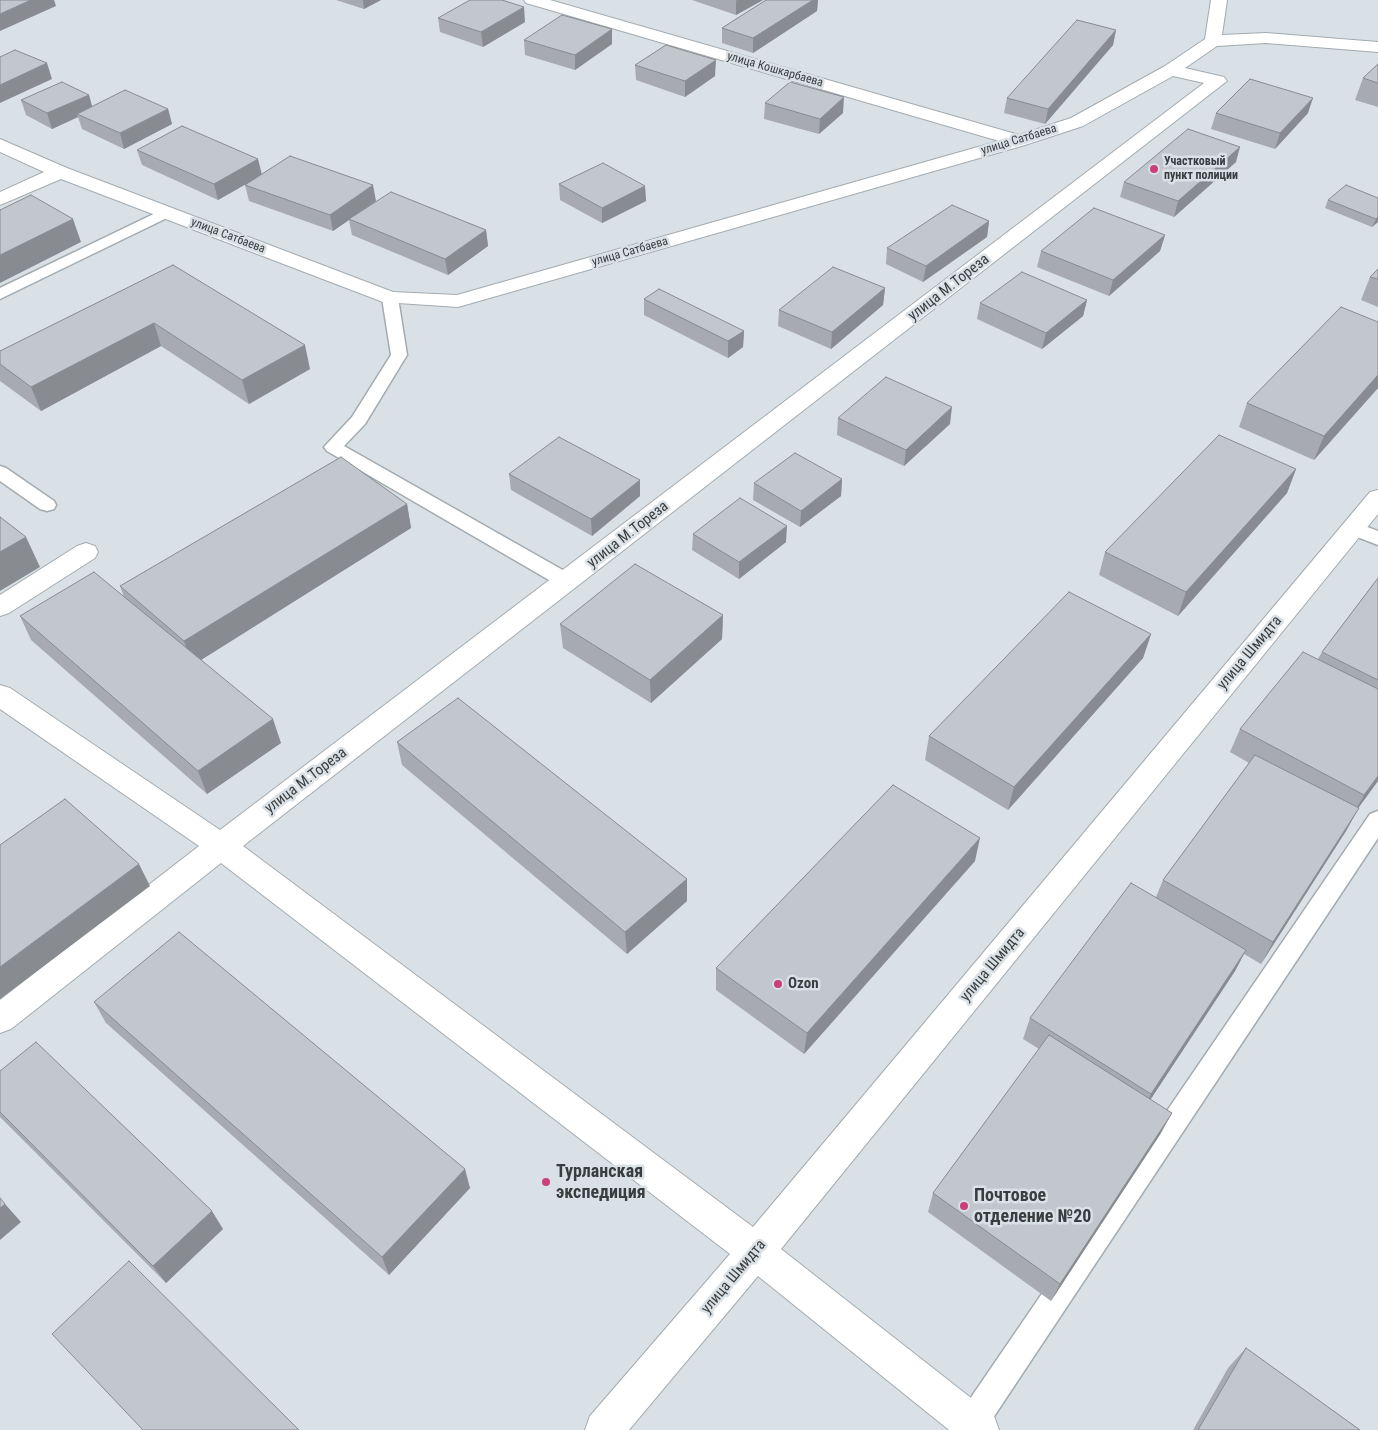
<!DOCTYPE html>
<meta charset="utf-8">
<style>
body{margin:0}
canvas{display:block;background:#d9e1e6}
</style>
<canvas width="1378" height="1430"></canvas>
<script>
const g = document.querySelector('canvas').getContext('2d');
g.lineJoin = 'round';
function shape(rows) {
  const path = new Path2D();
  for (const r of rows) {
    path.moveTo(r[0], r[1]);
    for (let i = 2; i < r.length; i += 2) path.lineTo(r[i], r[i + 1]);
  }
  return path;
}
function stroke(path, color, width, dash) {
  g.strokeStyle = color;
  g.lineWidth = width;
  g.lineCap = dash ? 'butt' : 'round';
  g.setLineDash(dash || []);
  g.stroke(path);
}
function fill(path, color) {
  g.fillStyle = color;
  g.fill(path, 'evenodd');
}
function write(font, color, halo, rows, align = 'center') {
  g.font = font + ' "Roboto Condensed",sans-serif';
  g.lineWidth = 5;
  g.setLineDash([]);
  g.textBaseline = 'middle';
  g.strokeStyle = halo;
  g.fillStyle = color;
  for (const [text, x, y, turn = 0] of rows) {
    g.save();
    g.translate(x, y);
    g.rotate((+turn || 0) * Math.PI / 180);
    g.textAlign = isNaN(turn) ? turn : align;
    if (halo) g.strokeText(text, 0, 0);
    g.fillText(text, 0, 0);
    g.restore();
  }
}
const lane = shape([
 [166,208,174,213,171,216,0,299,0,288,166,208],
 [390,293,398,298,407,355,365,424,344,446,575,577,578,582,575,587,568,589,561,587,327,451,324,447,352,417,391,355,382,298,390,293],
 [0,466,6,468,54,501,56,505,54,509,47,511,40,509,0,481,0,466],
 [1354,522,1378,531,1378,545,1347,533,1345,528,1347,523,1354,522],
 [1378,811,1378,838,985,1430,960,1430,957,1423,961,1412,1370,814,1378,811]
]);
const street = shape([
 [524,0,550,0,1019,135,1071,118,1165,66,1205,39,1211,0,1227,0,1222,35,1266,33,1378,42,1378,52,1266,43,1217,46,1185,68,1224,77,1227,81,243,846,753,1227,1370,492,1378,490,1378,514,781,1249,994,1416,999,1430,949,1430,758,1276,629,1430,585,1430,590,1416,730,1254,221,863,11,1029,0,1033,0,1000,199,846,0,709,0,685,10,688,220,830,1204,83,1173,76,1083,126,1025,145,458,307,383,302,61,179,0,205,0,192,44,172,0,152,0,139,67,168,393,292,457,295,999,141,526,3,524,0],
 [86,543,95,546,98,552,95,558,9,613,0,616,0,595,77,546,86,543]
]);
stroke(lane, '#a3abb0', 3);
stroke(street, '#a3abb0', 2);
fill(lane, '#fff');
fill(street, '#fff');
fill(shape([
 [336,0,381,0,364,9],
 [692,0,763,0,736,15],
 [766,0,818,0,817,11,753,53,722,43,722,28],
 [438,18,525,22,483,47,440,32],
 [1116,30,1113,45,1045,124,1004,113,1007,98],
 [524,40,612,44,575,70,525,55],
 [1378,64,1378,107,1355,100,1363,78],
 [635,65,715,76,685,97,636,80],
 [89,95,92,106,168,109,172,124,124,149,82,129,78,117,52,129,26,115,21,100],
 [765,103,843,113,819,134,764,119],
 [1216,113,1308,113,1275,149,1211,129],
 [137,150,262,174,376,201,365,208,486,230,488,246,448,275,352,235,349,220,333,231,249,201,245,185,253,180,218,200,142,165],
 [1236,162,1174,217,1120,197,1124,182],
 [559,184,645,186,646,201,602,223,560,200],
 [1378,198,1378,222,1372,227,1325,208,1328,200],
 [989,221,987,237,923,282,886,264,887,248],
 [1165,235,1160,251,1109,296,1037,267,1041,251],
 [173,265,310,369,249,404,161,346,41,411,0,381,0,351],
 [1378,269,1378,307,1361,300,1370,277],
 [885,288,883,305,831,349,778,326,779,310],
 [644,299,744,331,743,347,728,358,644,315],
 [1087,300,1083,316,1042,349,977,319,980,303],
 [1378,322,1378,388,1314,460,1239,427,1247,403],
 [838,418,950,424,904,466,837,435],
 [1296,469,1287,493,1178,616,1099,575,1105,552],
 [509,474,640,480,640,496,592,536,511,490],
 [842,479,841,496,800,527,753,500,754,483],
 [407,504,411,528,201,660,281,743,207,794,31,640,20,616,124,597,120,586],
 [693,534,786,542,739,579,692,550],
 [1378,578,1378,781,1358,808,1346,831,1261,964,1244,954,1235,971,1150,1100,1161,1133,1051,1301,928,1212,933,1193,1039,1049,1023,1039,1030,1018,1156,897,1163,880,1249,763,1230,752,1240,729,1318,659,1322,652],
 [723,615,722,639,651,703,563,648,560,624],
 [1151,634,1143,658,1008,810,925,760,929,736],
 [397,742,687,879,687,901,627,954,402,765],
 [975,861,804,1054,716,990,716,968],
 [94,1002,470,1188,389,1275,106,1023],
 [0,1071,223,1229,166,1283,0,1117],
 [1246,1348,1360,1430,1193,1430,1228,1368]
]), '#a7abb1');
fill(shape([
 [31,0,54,0,56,6,0,31,0,14],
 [363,0,381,0,364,9],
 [737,0,763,0,736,15,736,1],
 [813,0,818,0,817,11,753,53,753,38],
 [524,7,525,22,483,47,481,32],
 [612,29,612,44,575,70,575,55],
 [1116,30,1113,45,1045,124,1048,109],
 [716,60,715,76,685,97,685,81],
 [47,63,52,79,0,103,0,85],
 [89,95,93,110,77,114,78,117,52,129,47,113],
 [844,97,843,113,819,134,820,119],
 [1313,98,1308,113,1275,149,1280,133],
 [168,109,172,124,124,149,120,133],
 [1240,147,1236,162,1174,217,1178,201],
 [258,159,262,175,218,200,214,184],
 [373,185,376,201,350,219,349,219,349,220,333,231,330,215],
 [645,186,646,201,602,223,602,208],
 [1378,217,1378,222,1372,227,1376,219],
 [73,219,81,242,0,283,0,255],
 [989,221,987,237,923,282,926,266],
 [486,230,488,246,448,275,445,259],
 [1165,235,1160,251,1109,296,1113,280],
 [885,288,883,305,831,349,832,332],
 [1087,300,1083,316,1042,349,1046,333],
 [154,323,161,346,41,411,31,387],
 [744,331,743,347,728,358,728,341],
 [305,345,310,369,249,404,242,380],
 [1378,375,1378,388,1314,460,1324,436],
 [952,407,950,424,904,466,906,450],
 [1296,469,1287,493,1178,616,1186,592],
 [842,479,841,496,800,527,801,511],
 [640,480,640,496,592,536,591,519],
 [407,504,411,528,193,665,184,641],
 [787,526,786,542,739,579,739,562],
 [26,537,40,567,0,591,0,552],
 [723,615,722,639,651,703,650,680],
 [1151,634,1143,658,1008,810,1014,787],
 [273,719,281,743,207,794,198,771],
 [1378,776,1378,781,1351,818,1364,795],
 [1359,808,1346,831,1261,964,1273,942],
 [980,838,975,861,804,1054,807,1033],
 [139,864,150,886,0,999,0,967],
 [687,879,687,901,627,954,625,932],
 [1246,950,1235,971,1141,1114,1151,1094],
 [1172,1113,1161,1133,1051,1301,1060,1284],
 [465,1169,470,1188,389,1275,382,1257],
 [5,1204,21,1222,0,1240,0,1208],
 [212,1211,223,1229,166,1283,153,1266]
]), '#888b90');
const building = shape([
 [0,0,31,0,0,14,0,0],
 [470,0,502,0,524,7,481,32,438,18,470,0],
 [766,0,813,0,753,38,722,28,766,0],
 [562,15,612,29,575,55,524,40,562,15],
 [1077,20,1116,30,1048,109,1007,98,1077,20],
 [666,45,716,60,685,81,635,65,666,45],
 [15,50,47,63,0,85,0,57,15,50],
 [1378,64,1378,83,1363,78,1378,64],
 [1250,79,1313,98,1280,133,1216,113,1250,79],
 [62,82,89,95,47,113,21,100,62,82],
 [790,82,844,97,820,119,765,103,790,82],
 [125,90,168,109,120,133,77,114,125,90],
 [182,126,258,159,214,184,137,150,182,126],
 [1188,129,1240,147,1178,201,1124,182,1188,129],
 [290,156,373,185,330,215,245,185,290,156],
 [603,163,645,186,602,208,559,184,603,163],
 [1346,185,1378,198,1378,217,1376,219,1328,200,1346,185],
 [391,192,486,230,445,259,349,219,391,192],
 [31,195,73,219,0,255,0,210,31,195],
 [952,205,989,221,926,266,887,248,952,205],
 [1094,208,1165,235,1113,280,1041,251,1094,208],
 [173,265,305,345,242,380,154,323,31,387,0,364,0,351,173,265],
 [833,267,885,288,832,332,779,310,833,267],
 [1378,269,1378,279,1370,277,1378,269],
 [1022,272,1087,300,1046,333,980,303,1022,272],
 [659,289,744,331,728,341,644,299,659,289],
 [1341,307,1378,322,1378,375,1324,436,1247,403,1341,307],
 [886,377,952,407,906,450,838,418,886,377],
 [1219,435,1296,469,1186,592,1105,552,1219,435],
 [559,437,640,480,591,519,509,474,559,437],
 [795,453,842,479,801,511,754,483,795,453],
 [341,457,407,504,184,641,120,586,341,457],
 [740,498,787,526,739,562,693,534,740,498],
 [0,517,26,537,0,552,0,517],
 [635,564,723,615,650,680,560,624,635,564],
 [94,572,273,719,198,771,20,616,94,572],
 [1378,578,1378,680,1322,652,1378,578],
 [1069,592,1151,634,1014,787,929,736,1069,592],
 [1303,652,1378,689,1378,776,1364,795,1240,729,1303,652],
 [458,698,687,879,625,932,397,742,458,698],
 [1255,755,1359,808,1273,942,1163,880,1255,755],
 [893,785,980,838,807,1033,716,968,893,785],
 [65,799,139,864,0,967,0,845,65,799],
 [1131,883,1246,950,1151,1094,1030,1018,1131,883],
 [179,932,465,1169,382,1257,94,1002,179,932],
 [1049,1035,1172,1113,1060,1284,933,1193,1049,1035],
 [36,1042,212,1211,153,1266,0,1112,0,1071,36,1042],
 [0,1198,5,1204,0,1208,0,1198],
 [129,1261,299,1430,143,1430,52,1334,129,1261],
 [1246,1348,1360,1430,1198,1430,1246,1348]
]);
fill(building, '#c2c7ce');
stroke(building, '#888b90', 1);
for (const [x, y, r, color] of [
 [1154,169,5,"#c9407a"],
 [778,984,5,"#c9407a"],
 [546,1182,5,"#c9407a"],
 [964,1206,5,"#c9407a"]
]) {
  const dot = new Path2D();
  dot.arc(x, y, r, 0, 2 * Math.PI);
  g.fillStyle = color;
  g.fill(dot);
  stroke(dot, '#d9e1e6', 2);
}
write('12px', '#393d3f', '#d9e1e6', [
 ["улица Кошкарбаева",775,70,16],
 ["улица Сатбаева",1019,140,-17],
 ["улица Сатбаева",228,236,21],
 ["улица Сатбаева",630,252,-16]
]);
write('bold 12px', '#393d3f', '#d9e1e6', [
 ["Участковый",1164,162],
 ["пункт полиции",1164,176]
], 'left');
write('15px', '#393d3f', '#d9e1e6', [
 ["улица М.Тореза",949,288,-38],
 ["улица М.Тореза",628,535,-38],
 ["улица Шмидта",1250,653,-50],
 ["улица М.Тореза",306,781,-37],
 ["улица Шмидта",993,965,-50],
 ["улица Шмидта",734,1277,-50]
]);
write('bold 15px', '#393d3f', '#d9e1e6', [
 ["Ozon",788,984]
], 'left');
write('bold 18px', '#393d3f', '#d9e1e6', [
 ["Турланская",556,1172],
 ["экспедиция",556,1193],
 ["Почтовое",974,1196],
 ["отделение №20",974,1217]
], 'left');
</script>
